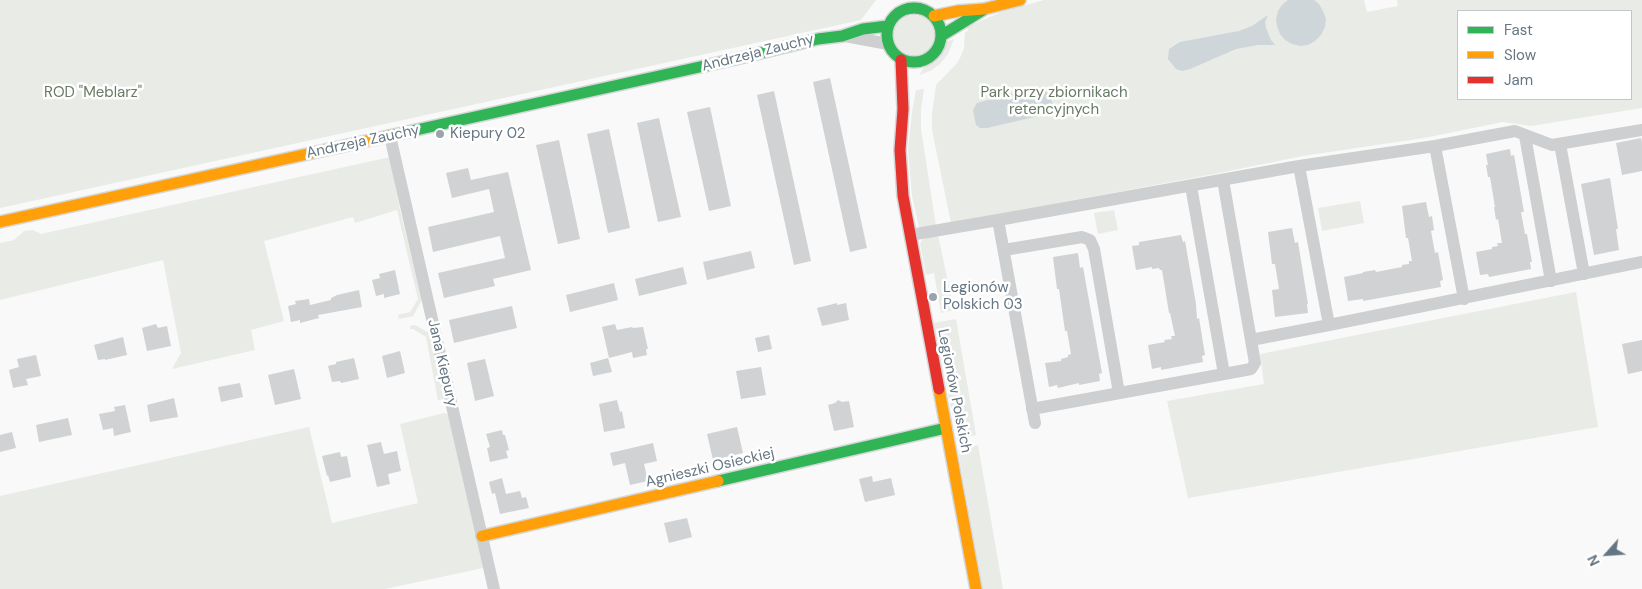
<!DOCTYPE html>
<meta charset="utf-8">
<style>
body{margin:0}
#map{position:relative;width:1642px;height:589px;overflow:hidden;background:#f9f9f9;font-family:"DM Sans",sans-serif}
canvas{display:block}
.legend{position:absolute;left:1457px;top:10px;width:175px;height:90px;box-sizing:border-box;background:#fff;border:1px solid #c1c8cd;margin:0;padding:6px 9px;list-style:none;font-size:15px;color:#657683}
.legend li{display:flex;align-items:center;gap:10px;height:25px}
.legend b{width:25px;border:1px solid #c1c8cd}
.north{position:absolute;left:1582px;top:529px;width:50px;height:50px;-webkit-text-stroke:4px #fff;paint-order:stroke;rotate:244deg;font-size:14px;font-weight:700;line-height:20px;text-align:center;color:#657683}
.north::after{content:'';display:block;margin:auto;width:18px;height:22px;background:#657683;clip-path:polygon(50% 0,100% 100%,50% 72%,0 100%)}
</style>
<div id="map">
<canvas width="1642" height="589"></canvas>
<ul class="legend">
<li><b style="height:6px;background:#30b455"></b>Fast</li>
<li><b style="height:6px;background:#ff9f0a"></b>Slow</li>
<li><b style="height:6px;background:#e5322d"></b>Jam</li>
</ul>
<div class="north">N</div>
</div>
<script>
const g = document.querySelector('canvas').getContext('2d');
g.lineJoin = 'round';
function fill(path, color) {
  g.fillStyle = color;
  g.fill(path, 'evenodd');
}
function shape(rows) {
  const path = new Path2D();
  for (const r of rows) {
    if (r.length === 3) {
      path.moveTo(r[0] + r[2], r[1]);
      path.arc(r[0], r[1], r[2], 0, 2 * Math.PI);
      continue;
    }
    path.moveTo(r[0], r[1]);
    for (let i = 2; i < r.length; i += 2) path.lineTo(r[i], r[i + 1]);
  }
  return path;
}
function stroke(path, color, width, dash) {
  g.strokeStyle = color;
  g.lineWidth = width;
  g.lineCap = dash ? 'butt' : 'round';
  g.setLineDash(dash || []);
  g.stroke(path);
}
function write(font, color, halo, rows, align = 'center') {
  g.font = font + ' "DM Sans",sans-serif';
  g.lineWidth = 5;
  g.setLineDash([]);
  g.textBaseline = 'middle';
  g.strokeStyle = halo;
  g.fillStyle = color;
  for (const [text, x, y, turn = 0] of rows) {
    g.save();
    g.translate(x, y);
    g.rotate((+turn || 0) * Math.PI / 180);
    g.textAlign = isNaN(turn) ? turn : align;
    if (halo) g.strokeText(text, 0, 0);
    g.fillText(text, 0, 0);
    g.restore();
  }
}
fill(shape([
 [0,0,876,0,861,20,0,208],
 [1044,0,1364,0,1367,12,1398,6,1397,0,1642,0,1642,108,1531,126,1503,122,1424,138,1303,156,1214,174,951,223,932,130,932,114,936,85,957,63,961,56,964,48,965,32,968,31,967,27,999,13],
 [1458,11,1631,11,1631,99,1458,99],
 [914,35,20],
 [954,39,948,54,940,64,930,71,919,75,925,66,939,56,945,42],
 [924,89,921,109,921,129,936,226,921,228,919,227,912,196,908,150,912,112,916,90],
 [390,157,400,210,422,300,413,316,399,319,398,315,410,312,418,299,397,210,355,223,353,217,264,241,284,321,251,330,255,350,172,369,181,353,163,260,0,300,0,243,14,240,24,231,33,230,41,234],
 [1360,201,1364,223,1322,231,1318,208],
 [1114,210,1118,230,1098,234,1094,213],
 [938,235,954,310,941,313,934,273,926,275,920,243,924,238],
 [1576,292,1598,427,1188,498,1167,401,1264,384,1260,354],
 [956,319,976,435,957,439,934,323],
 [415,325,431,334,444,399,438,400,426,337,413,329,410,329,410,326],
 [444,413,448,414,483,568,385,589,0,589,0,496,309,427,332,523,418,503,400,424],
 [978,445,1003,589,983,589,958,450]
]), '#e8ebe6');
fill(shape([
 [1288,0,1314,0,1319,4,1323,11,1326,19,1325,27,1321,35,1315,41,1308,45,1300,46,1292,44,1285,40,1280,34,1277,26,1276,19,1278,11,1282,5],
 [1268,15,1265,22,1266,28,1271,40,1275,45,1258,45,1236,49,1190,69,1182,71,1176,69,1168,59,1169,49,1180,42,1239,31,1252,26],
 [1037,87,1044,88,1050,96,1053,105,1051,110,1047,114,987,128,980,128,976,125,973,110,977,103]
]), '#ced6d9');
fill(shape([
 [830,78,867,248,850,252,813,82],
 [774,91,811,261,794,265,757,95],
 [710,107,731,206,709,211,687,112],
 [659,118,681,217,658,222,637,123],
 [609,129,630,228,608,233,587,134],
 [1641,138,1642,142,1642,171,1622,175,1616,143],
 [559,140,580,239,558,244,536,145],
 [1510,149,1511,156,1514,155,1524,212,1521,212,1525,234,1527,234,1532,262,1530,262,1531,269,1489,277,1488,274,1480,275,1476,252,1492,249,1492,247,1498,246,1497,243,1502,243,1498,219,1496,220,1494,207,1495,207,1490,177,1488,177,1486,165,1488,165,1486,154],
 [468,168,471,180,508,172,531,270,493,279,495,286,444,298,438,273,505,258,500,236,433,252,428,227,494,212,489,189,452,198,446,173],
 [1610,178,1618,229,1616,229,1619,250,1594,255,1581,184],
 [1426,202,1429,217,1432,216,1434,230,1431,231,1435,253,1438,252,1443,280,1440,281,1441,287,1363,301,1363,299,1348,301,1344,277,1363,273,1363,272,1375,270,1376,272,1402,267,1402,265,1409,264,1409,261,1412,261,1408,238,1406,238,1402,206],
 [1292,228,1295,243,1298,242,1308,304,1307,304,1308,313,1275,317,1272,290,1279,289,1275,264,1272,264,1268,232],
 [1181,235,1183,242,1185,241,1196,304,1197,319,1199,318,1205,355,1202,356,1203,362,1161,370,1161,367,1152,369,1148,345,1165,342,1164,340,1172,339,1171,336,1175,336,1170,313,1169,313,1162,270,1160,270,1159,268,1152,269,1152,267,1136,270,1132,246,1139,245,1139,242],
 [751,251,755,268,707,280,703,262],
 [1078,253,1080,268,1083,267,1102,373,1099,374,1100,381,1079,385,1079,383,1058,388,1057,385,1049,387,1045,363,1061,361,1061,359,1068,357,1068,355,1071,354,1067,331,1065,331,1059,289,1057,289,1053,257],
 [683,267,687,284,639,296,635,279],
 [395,270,400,294,384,298,384,294,376,296,372,280,380,278,379,274],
 [614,283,618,300,570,312,566,295],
 [359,290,362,307,318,315,319,318,300,323,300,320,291,322,288,306,296,304,295,301,309,299,310,305,331,300,331,298,337,295],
 [837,303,837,305,846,303,849,320,822,326,817,308],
 [512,306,517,328,454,343,449,320],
 [156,324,158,328,167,326,171,346,147,351,142,328],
 [615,324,617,330,632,327,633,328,643,327,648,349,646,349,647,355,633,358,632,352,609,358,602,327],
 [769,335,772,349,758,352,755,338],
 [123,337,127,355,105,360,105,359,98,360,94,345],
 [1642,340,1642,371,1628,374,1622,344],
 [400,351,405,373,387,378,382,356],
 [36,355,41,376,26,379,28,385,13,388,9,370,19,367,17,359],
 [354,358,359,379,341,383,340,381,332,382,328,366,336,364,336,362],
 [608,358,612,372,593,376,590,363],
 [485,359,494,396,475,401,467,363],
 [761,367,766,395,741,399,736,371],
 [294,369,301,399,275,405,268,375],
 [240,383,243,397,221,402,218,387],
 [174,398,178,417,150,422,147,405],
 [617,400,620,412,622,411,625,428,604,432,599,404],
 [838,400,842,402,849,401,854,427,834,431,828,405,835,403],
 [125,405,131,432,114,436,113,428,103,430,99,414,115,411,114,407],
 [68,418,72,435,39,442,36,425],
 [737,427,743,453,713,460,707,434],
 [502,430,503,435,505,435,509,450,506,451,508,458,490,462,487,448,490,447,486,434],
 [12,432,16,448,0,452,0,435],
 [381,442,384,454,397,451,401,471,388,474,390,484,377,487,367,445],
 [653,443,657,461,644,464,648,481,630,485,625,463,613,466,610,453],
 [340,452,341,457,347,456,351,477,330,482,328,475,327,476,322,456],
 [872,476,873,482,891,478,895,495,865,502,859,479],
 [502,478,506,494,520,491,522,498,526,497,529,508,500,514,495,493,492,494,489,482],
 [687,518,692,537,669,543,664,523]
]), '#d0d2d3');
const fast = shape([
 [914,35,27],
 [941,36,983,10],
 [389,136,740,58,818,39,842,36,863,29,888,26],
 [718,481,946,428]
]);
const slow = shape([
 [934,16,958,11,984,9,1020,0],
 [0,222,389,136],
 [939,389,976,589],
 [482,536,718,481]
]);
const jam = shape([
 [901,60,903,109,900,150,903,196,939,389]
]);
stroke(fast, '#d5d6d7', 14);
stroke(slow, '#d5d6d7', 14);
stroke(jam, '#d5d6d7', 14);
stroke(shape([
 [845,36,888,44],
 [390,136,494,589],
 [1525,136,1551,281],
 [1560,144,1584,274],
 [1223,180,1255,363,1251,369,1224,374],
 [998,220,1299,166,1435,146],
 [910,235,998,220,1035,423],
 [1004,250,1082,237,1090,240,1094,249,1119,393],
 [1464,299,1435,146,1515,131,1552,145,1642,130],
 [1329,325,1642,262],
 [1251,340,1329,325,1299,166],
 [1032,409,1224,374,1191,186]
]), '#cecfd0', 12);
stroke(fast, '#30b455', 11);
stroke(slow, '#ff9f0a', 11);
stroke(jam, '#e5322d', 11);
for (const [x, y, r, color] of [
 [440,134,5,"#99a4ac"],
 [933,297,5,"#99a4ac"]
]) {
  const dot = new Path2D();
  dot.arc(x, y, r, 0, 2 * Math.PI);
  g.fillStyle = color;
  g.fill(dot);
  stroke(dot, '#fff', 2);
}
write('15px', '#657683', '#fff', [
 ["Andrzeja Zauchy",758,53,-14],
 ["Andrzeja Zauchy",363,142,-12],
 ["Jana Kiepury",442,363,77],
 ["Legionów Polskich",954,391,79],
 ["Agnieszki Osieckiej",710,468,-13]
]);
write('15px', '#687a64', '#fff', [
 ["ROD \"Meblarz\"",93,93],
 ["Park przy zbiornikach",1054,93],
 ["retencyjnych",1054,110]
]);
write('15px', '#657683', '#fff', [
 ["Kiepury 02",450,134],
 ["Legionów",943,288],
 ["Polskich 03",943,305]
], 'left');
</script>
